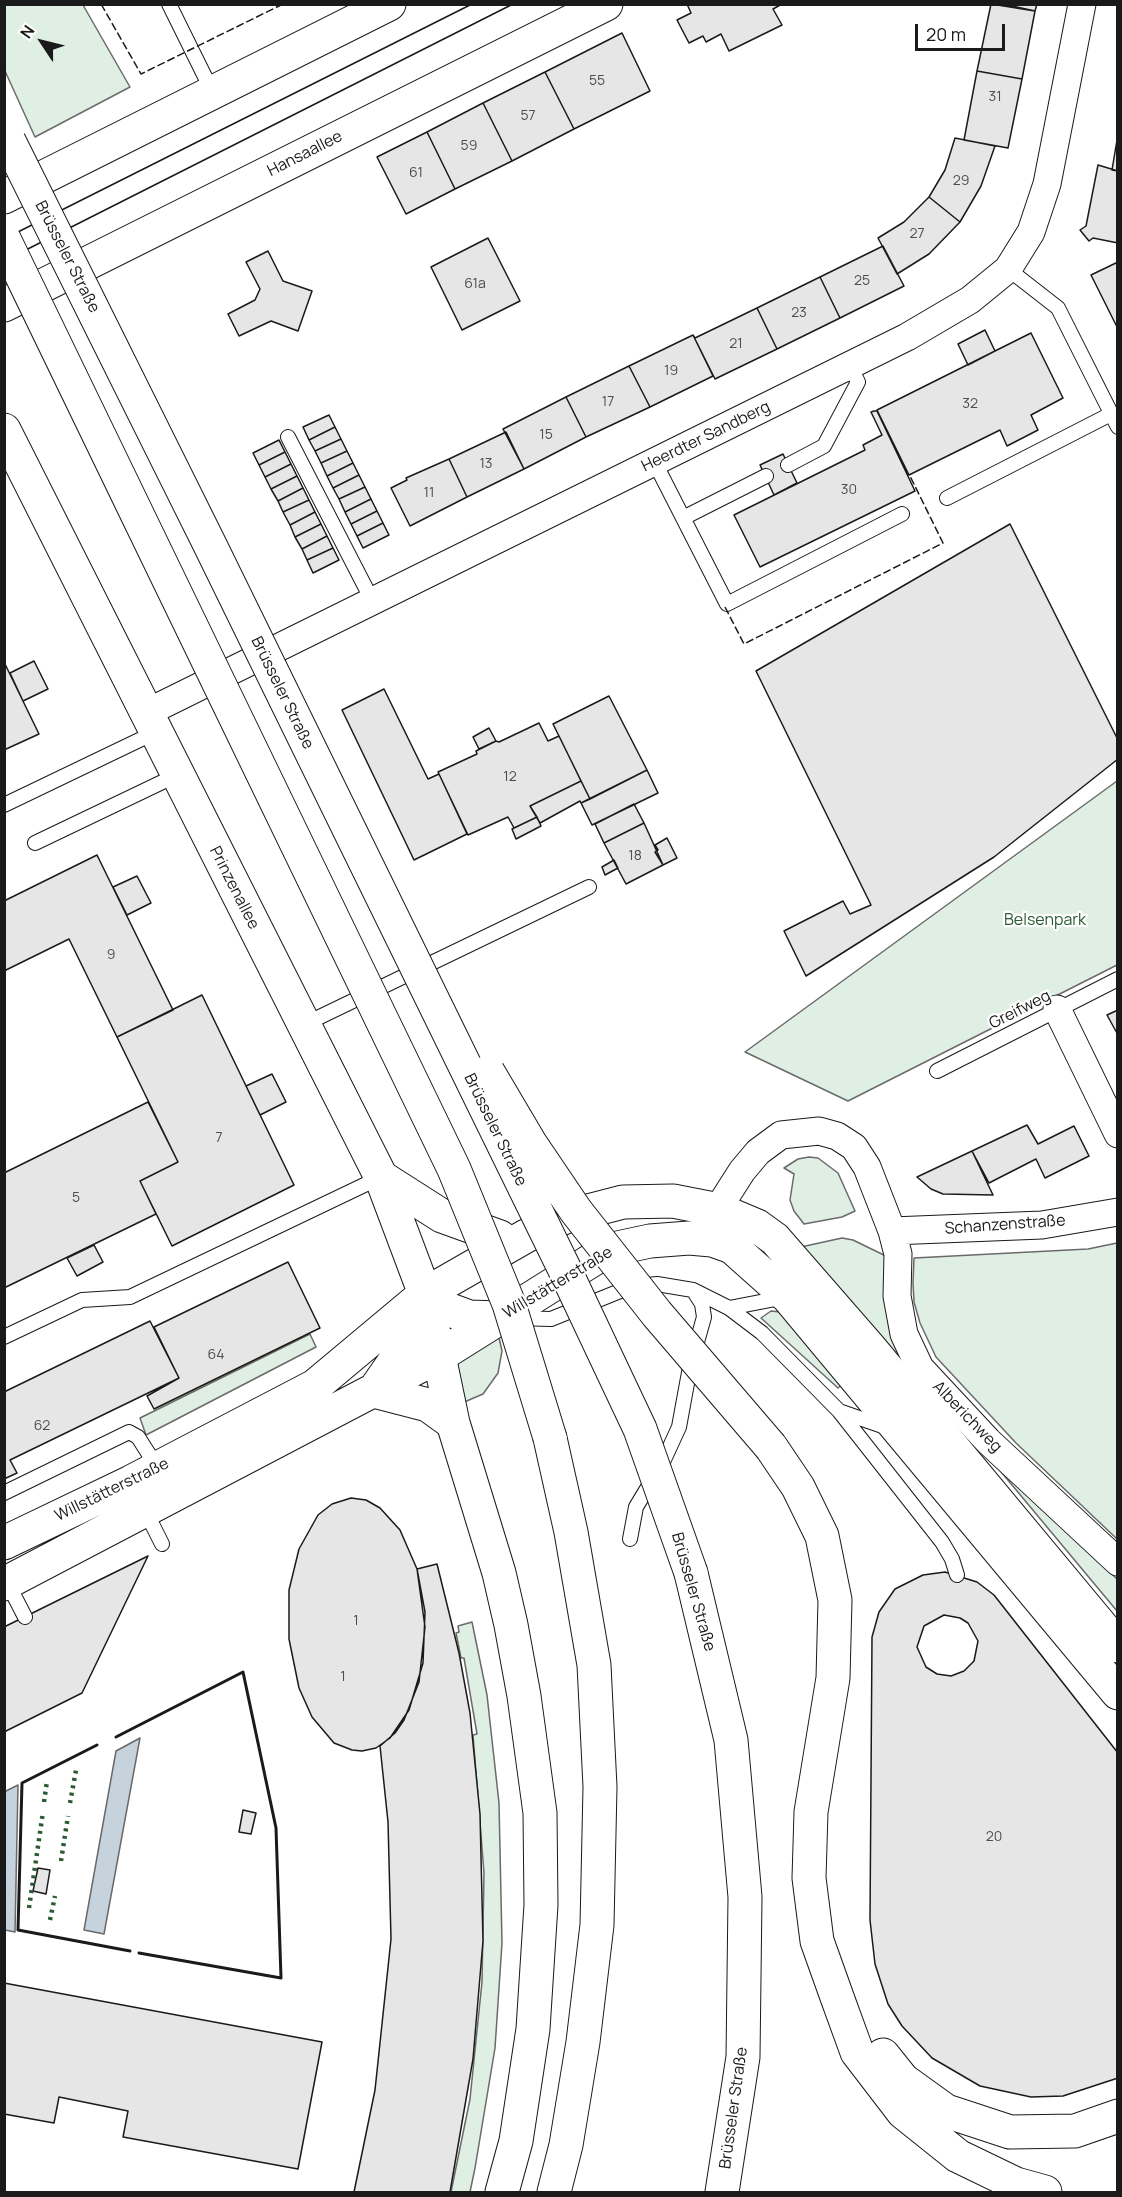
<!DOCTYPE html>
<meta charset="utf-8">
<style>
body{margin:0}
#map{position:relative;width:1122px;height:2197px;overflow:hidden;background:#fff;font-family:Manrope,sans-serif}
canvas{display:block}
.frame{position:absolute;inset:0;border:6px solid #1a1a1a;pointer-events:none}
.north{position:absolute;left:12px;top:12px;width:60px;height:60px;-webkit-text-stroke:4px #fff;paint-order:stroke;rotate:305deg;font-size:16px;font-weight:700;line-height:24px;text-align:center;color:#1a1a1a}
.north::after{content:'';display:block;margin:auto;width:21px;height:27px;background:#1a1a1a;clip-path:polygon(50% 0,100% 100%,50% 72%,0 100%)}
.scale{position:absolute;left:915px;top:24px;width:90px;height:27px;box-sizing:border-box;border:3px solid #1a1a1a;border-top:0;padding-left:8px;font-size:18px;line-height:21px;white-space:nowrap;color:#1a1a1a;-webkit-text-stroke:4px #fff;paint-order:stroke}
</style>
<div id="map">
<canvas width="1122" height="2197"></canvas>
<div class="frame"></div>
<div class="north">N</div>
<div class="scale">20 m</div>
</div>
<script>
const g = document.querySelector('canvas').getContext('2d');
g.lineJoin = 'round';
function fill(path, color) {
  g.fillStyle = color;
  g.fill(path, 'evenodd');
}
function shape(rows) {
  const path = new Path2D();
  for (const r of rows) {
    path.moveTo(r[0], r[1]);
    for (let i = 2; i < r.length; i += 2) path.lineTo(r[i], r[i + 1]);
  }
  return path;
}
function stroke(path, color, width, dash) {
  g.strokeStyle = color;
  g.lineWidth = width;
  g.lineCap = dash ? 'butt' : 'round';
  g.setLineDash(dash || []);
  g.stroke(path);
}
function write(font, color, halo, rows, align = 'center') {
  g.font = font + ' Manrope,sans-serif';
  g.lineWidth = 4.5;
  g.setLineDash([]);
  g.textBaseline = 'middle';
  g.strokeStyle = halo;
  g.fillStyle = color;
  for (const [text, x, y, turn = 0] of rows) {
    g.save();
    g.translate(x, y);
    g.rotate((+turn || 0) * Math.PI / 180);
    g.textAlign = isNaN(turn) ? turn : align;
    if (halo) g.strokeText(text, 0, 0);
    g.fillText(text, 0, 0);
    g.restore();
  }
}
const green = shape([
 [4,5,83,5,130,87,35,137,5,71,4,5],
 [1117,781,1117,965,848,1101,745,1052,1117,781],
 [809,1157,818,1158,838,1173,855,1211,842,1217,804,1224,794,1211,790,1200,794,1174,784,1168,798,1159,809,1157],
 [842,1238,853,1240,892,1259,904,1369,801,1247,842,1238],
 [1117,1243,1118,1243,1117,1539,1016,1443,936,1357,920,1323,914,1302,913,1283,914,1258,1088,1249,1117,1243],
 [771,1311,780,1312,843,1384,838,1388,761,1318,771,1311],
 [498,1333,502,1351,498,1373,483,1394,462,1403,453,1366,498,1333],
 [310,1334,316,1347,146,1435,140,1418,310,1334],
 [997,1467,1117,1579,1117,1611,997,1467],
 [472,1622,487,1695,499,1803,502,1943,495,2048,475,2168,470,2192,451,2192,470,2099,482,1982,484,1873,473,1735,477,1734,464,1658,461,1658,456,1633,459,1632,458,1626,472,1622]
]);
fill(green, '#e0efe3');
stroke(green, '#6a6a6a', 1.5);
const water = shape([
 [140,1738,104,1934,84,1930,116,1751,140,1738],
 [18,1785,15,1932,5,1930,4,1792,18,1785]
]);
fill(water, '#c6d2dc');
stroke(water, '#6a6a6a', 1.5);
const building = shape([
 [687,4,782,4,773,9,782,25,729,51,721,34,706,42,703,36,689,43,677,20,691,13,687,4],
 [991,4,1035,11,1022,79,977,71,991,4],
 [1003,4,1037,4,1035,11,1003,4],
 [622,33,650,91,574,129,545,72,622,33],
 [977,71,1022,79,1008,148,964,140,977,71],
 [545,72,574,129,512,161,483,103,545,72],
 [483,103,512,161,455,189,427,132,483,103],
 [427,132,455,189,406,214,377,157,427,132],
 [1118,134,1118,171,1112,170,1118,134],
 [955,138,995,146,981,186,960,222,929,197,945,170,955,138],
 [1098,165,1118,171,1118,243,1093,238,1089,241,1080,230,1086,226,1098,165],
 [929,197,960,222,929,254,897,274,878,238,904,222,929,197],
 [488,238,520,301,462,330,431,267,488,238],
 [883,246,904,286,840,318,820,277,883,246],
 [268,251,283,281,312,291,298,331,271,321,239,336,228,314,255,300,260,289,246,262,268,251],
 [1118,262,1118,329,1091,275,1118,262],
 [820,277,840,318,777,349,757,308,820,277],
 [757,308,777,349,715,379,693,335,695,338,757,308],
 [985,330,995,351,968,365,958,344,985,330],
 [1031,333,1063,398,1031,415,1038,430,1007,446,1000,430,909,475,877,410,1031,333],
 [693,335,713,376,650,407,629,366,693,335],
 [629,366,650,407,586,437,566,397,629,366],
 [566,397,586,437,524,469,503,429,566,397],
 [874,411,877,411,915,491,760,567,734,515,865,450,863,445,882,435,871,412,874,411],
 [329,415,335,427,309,440,303,427,329,415],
 [335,427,341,439,315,451,309,440,335,427],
 [506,432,524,469,467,497,449,459,506,432],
 [341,439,347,451,321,463,315,451,341,439],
 [279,440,285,452,259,465,253,453,279,440],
 [347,451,353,463,327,476,321,463,347,451],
 [285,452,291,464,265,477,259,465,285,452],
 [783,454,797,483,774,495,760,465,783,454],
 [449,459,467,497,410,526,391,488,407,480,406,478,449,459],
 [353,463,359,475,333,488,327,476,353,463],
 [291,464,297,476,271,489,265,477,291,464],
 [359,475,365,487,339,499,333,488,359,475],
 [297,476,303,488,278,501,271,489,297,476],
 [365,487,371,499,345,512,339,499,365,487],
 [303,488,309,500,283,512,278,501,303,488],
 [371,499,377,511,351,524,345,512,371,499],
 [309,500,315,512,290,525,283,512,309,500],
 [377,511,383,523,357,536,351,524,377,511],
 [315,512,321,524,295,537,290,525,315,512],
 [383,523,389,535,363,548,357,536,383,523],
 [321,524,327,536,302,549,295,537,321,524],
 [1010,524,1118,740,1118,759,994,857,806,976,784,931,843,901,850,914,871,905,756,671,1010,524],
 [327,536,333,548,307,560,302,549,327,536],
 [333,548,339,560,313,573,307,560,333,548],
 [34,661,48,689,23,701,10,673,34,661],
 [4,662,39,734,4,750,4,662],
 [384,689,428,779,439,774,467,834,414,860,342,710,384,689],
 [609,696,647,770,590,799,553,724,609,696],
 [539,723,548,741,559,736,581,781,530,806,537,817,514,828,508,817,468,835,438,772,477,754,476,751,496,741,499,742,539,723],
 [489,728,496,741,479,749,473,737,489,728],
 [647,770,658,793,592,825,581,803,647,770],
 [581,781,590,799,581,803,580,801,540,823,530,806,581,781],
 [634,804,644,823,604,843,595,824,634,804],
 [537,817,541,826,516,839,512,829,537,817],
 [644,823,663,865,626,884,604,843,644,823],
 [667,838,677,858,663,865,655,852,658,850,655,845,667,838],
 [97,855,173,1010,117,1037,69,939,4,971,4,901,97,855],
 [614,860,618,868,605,875,602,867,614,860],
 [137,876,151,903,127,915,113,887,137,876],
 [202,995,294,1185,172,1246,140,1181,178,1162,117,1037,202,995],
 [1118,1010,1118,1035,1107,1015,1118,1010],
 [272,1074,286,1102,260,1115,246,1086,272,1074],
 [148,1102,178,1162,140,1181,156,1214,4,1288,4,1173,148,1102],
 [1027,1125,1038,1144,1074,1126,1089,1156,1045,1178,1036,1159,989,1183,972,1151,1027,1125],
 [972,1151,993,1195,943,1194,931,1189,917,1177,972,1151],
 [94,1245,103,1262,77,1276,67,1258,94,1245],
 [288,1262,320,1328,154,1409,147,1396,179,1378,154,1327,288,1262],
 [150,1321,179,1378,10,1460,17,1473,4,1479,4,1392,150,1321],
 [351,1498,366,1500,380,1508,400,1530,417,1569,425,1612,423,1663,409,1710,390,1738,376,1748,362,1751,352,1750,334,1743,312,1717,299,1688,289,1639,289,1590,299,1549,318,1515,332,1504,351,1498],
 [148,1556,82,1693,4,1732,4,1627,148,1556],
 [437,1564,459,1653,470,1713,480,1814,483,1941,473,2059,450,2192,354,2192,375,2090,391,1939,388,1822,380,1746,395,1733,404,1720,419,1682,425,1627,417,1569,437,1564],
 [945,1572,977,1582,994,1595,1118,1753,1118,2078,1063,2096,1031,2097,980,2086,932,2058,902,2026,888,2004,875,1964,870,1920,872,1637,879,1612,895,1589,923,1575,945,1572],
 [944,1615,960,1618,968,1623,978,1641,974,1661,964,1671,951,1676,937,1674,926,1667,917,1647,924,1626,944,1615],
 [243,1810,256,1813,251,1834,239,1832,243,1810],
 [38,1868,50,1870,46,1894,33,1891,38,1868],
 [4,1983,322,2042,298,2169,123,2137,128,2111,59,2097,54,2123,4,2114,4,1983]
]);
fill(building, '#e6e6e6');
stroke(building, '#1a1a1a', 1.5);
const service = shape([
 [169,4,213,93],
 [1008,269,1058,308,1118,427],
 [288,437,373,602],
 [655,463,727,604,902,514],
 [788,465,824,446,858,382,850,366],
 [947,498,1111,414],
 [683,518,766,476],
 [4,805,156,732],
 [35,843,177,775],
 [303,1025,589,887],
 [937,1071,1118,979],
 [729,1308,786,1297],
 [514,1318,551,1319,630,1287,657,1284,693,1290,729,1308,762,1333,839,1411,942,1542,952,1559,957,1575],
 [4,1337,82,1300,130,1297,381,1177],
 [839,1411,888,1428],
 [4,1493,129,1432,138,1437,157,1467],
 [145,1510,162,1544],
 [630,1539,636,1507,662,1464,679,1427,690,1367,704,1317,702,1304,693,1290],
 [7,1582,25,1617]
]);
const minor = shape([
 [146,713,907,337,970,300,1008,269,1031,232,1047,184,1082,4],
 [1057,1009,1118,1134],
 [707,1226,742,1171,758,1152,781,1135,819,1131,837,1136,854,1147,867,1167,892,1231,898,1254,897,1296,904,1334,920,1368,988,1441,1118,1562],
 [892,1231,1042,1225,1118,1212]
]);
const tertiary = shape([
 [4,197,389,4],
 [4,305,606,4],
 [4,430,381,1177,425,1294,439,1356],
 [381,1177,442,1216,500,1237],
 [425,1294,442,1307,469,1317,500,1318],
 [378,1385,406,1345,424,1296],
 [4,1543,131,1482,315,1386,425,1294,526,1236,565,1217,623,1202,673,1201,719,1210],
 [4,1584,439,1356,608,1250,650,1241,689,1238,712,1240,732,1247]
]);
const trunk = shape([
 [719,1210,757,1226,775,1239,870,1348,1118,1646],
 [732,1247,788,1297,1118,1693],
 [439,1356,453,1423,499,1573,511,1625,524,1696,540,1813,541,1905,533,2029,516,2141,502,2192],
 [374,1391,428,1405,453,1423],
 [550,1438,571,1532,594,1665,600,1787,597,1925,583,2042,566,2145,554,2192],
 [771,1447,798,1487,822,1536,835,1600,833,1678,811,1812,809,1878,817,1941,837,1997,857,2052,903,2112,958,2156,1016,2184,1045,2192],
 [691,1573,731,1740,745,1897,743,2057,722,2192],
 [883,2055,903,2080,946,2111,1010,2132,1075,2131,1118,2116]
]);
stroke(service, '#1a1a1a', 16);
stroke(minor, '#1a1a1a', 29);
stroke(tertiary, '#1a1a1a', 35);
stroke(trunk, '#1a1a1a', 35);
stroke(service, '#fff', 14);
stroke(minor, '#fff', 27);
stroke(tertiary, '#fff', 33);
stroke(trunk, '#fff', 33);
stroke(shape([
 [4,239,472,4],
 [4,261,513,4]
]), '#1a1a1a', 1.5);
const trunkBridge = shape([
 [9,141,209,543,564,1268,640,1429,691,1573],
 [4,239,454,1169,509,1304,550,1438],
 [488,1072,530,1143,576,1211,657,1314,771,1447]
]);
stroke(trunkBridge, '#1a1a1a', 35, []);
stroke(trunkBridge, '#fff', 33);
stroke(shape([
 [44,1802,47,1781],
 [70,1803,76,1770],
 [61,1861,68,1816],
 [29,1908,43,1812],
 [50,1920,55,1896]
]), '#2b5a34', 4.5, [3, 4.5]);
stroke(shape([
 [101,4,141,74,283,4],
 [725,607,744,644,943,543,910,476]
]), '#1a1a1a', 1.5, [8, 3]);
stroke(shape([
 [116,1737,243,1672,276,1828,281,1978,139,1953],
 [97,1745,22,1783,18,1930,130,1951]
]), '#1a1a1a', 3);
write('14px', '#4d4d4d', null, [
 ["55",597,81],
 ["31",995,97],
 ["57",528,116],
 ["59",469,146],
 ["61",416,173],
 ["29",961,181],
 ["27",917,234],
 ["25",862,281],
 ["61a",475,284],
 ["23",799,313],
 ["21",736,344],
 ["19",671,371],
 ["17",608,402],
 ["32",970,404],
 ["15",546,435],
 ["13",486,464],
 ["30",849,490],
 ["11",429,493],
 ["12",510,777],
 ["18",635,856],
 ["9",111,955],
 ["7",219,1138],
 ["5",76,1198],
 ["64",216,1355],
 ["62",42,1426],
 ["1",356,1621],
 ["1",343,1677],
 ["20",994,1837]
]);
write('16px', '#1a1a1a', '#fff', [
 ["Hansaallee",305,154,-27],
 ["Brüsseler Straße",67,257,63],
 ["Heerdter Sandberg",706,437,-26],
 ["Brüsseler Straße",282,693,64],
 ["Prinzenallee",234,888,63],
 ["Greifweg",1020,1010,-27],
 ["Brüsseler Straße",495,1130,64],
 ["Schanzenstraße",1005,1225,-4],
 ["Willstätterstraße",558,1283,-31],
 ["Alberichweg",967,1417,46],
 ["Willstätterstraße",112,1490,-26],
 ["Brüsseler Straße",693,1592,74],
 ["Brüsseler Straße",734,2108,-82]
]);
write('16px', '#2b5a34', '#fff', [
 ["Belsenpark",1045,921]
]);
</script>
